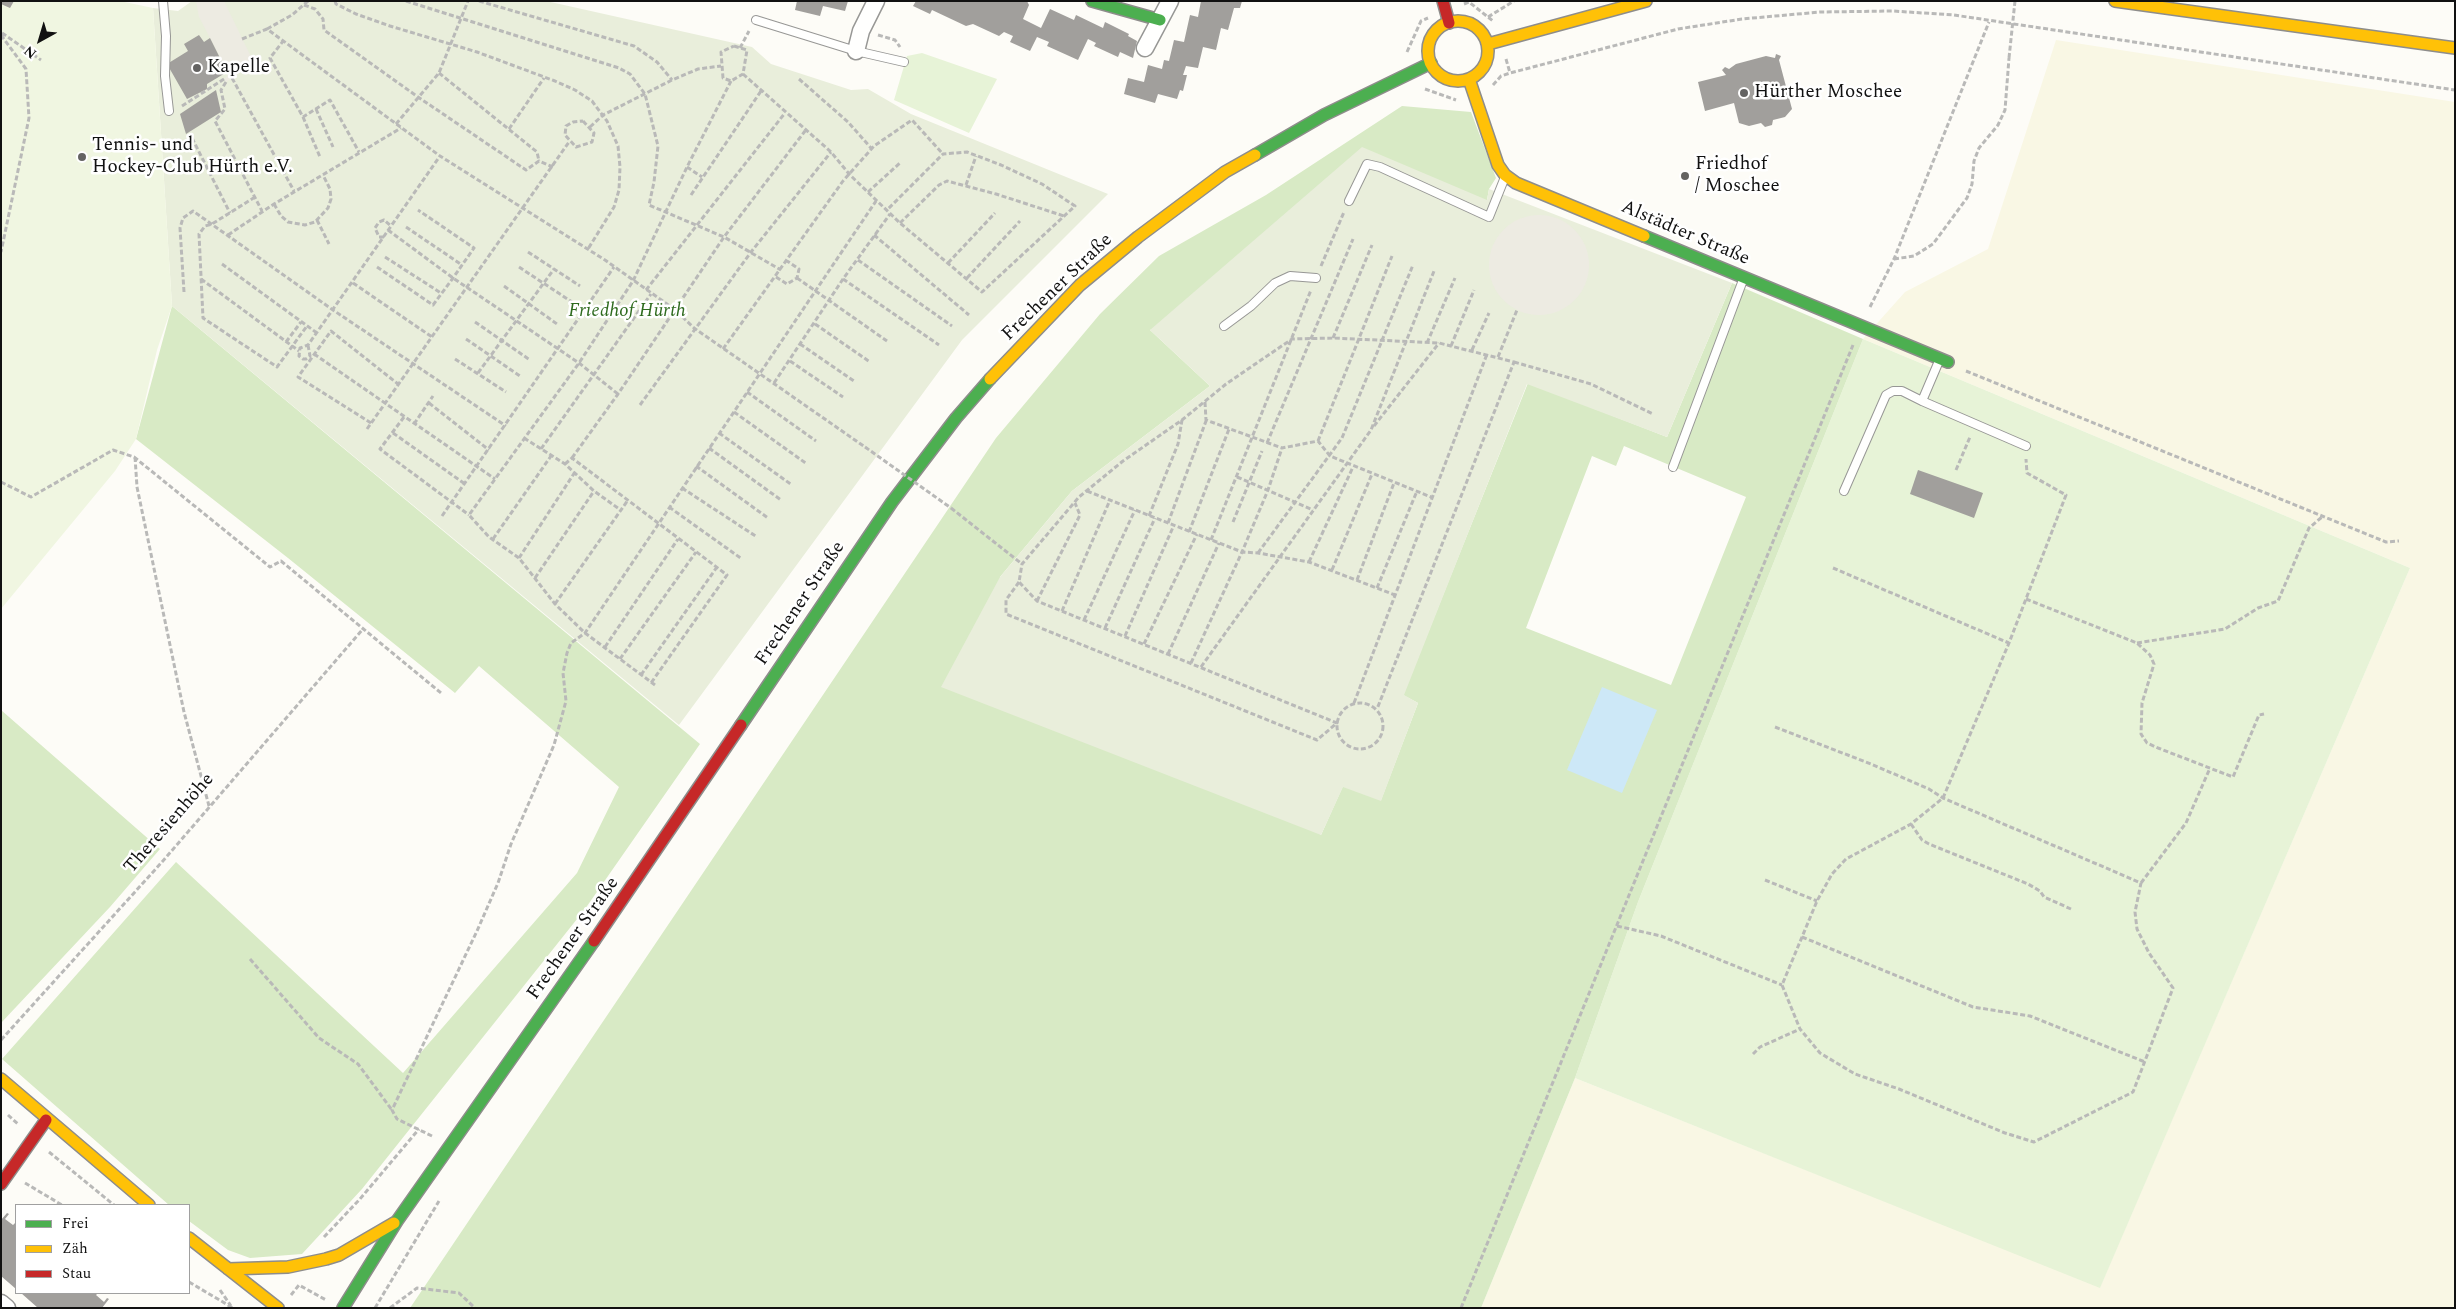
<!DOCTYPE html>
<meta charset="utf-8">
<style>
body{margin:0}
#map{position:relative;width:2456px;height:1309px;overflow:hidden;background:#fdfcf7;font-family:Spectral,serif}
canvas{display:block}
.frame{position:absolute;inset:0;border:2px solid #111;pointer-events:none}
.legend{position:absolute;left:15px;top:1204px;width:175px;height:90px;box-sizing:border-box;background:#fff;border:1px solid #a0a0a0;margin:0;padding:6px 9px;list-style:none;font-size:15px;color:#111}
.legend li{display:flex;align-items:center;gap:10px;height:25px}
.legend b{width:25px;border:1px solid #a0a0a0}
.north{position:absolute;left:15px;top:15px;width:50px;height:50px;-webkit-text-stroke:4px #fff;paint-order:stroke;rotate:219deg;font-size:14px;font-weight:700;line-height:20px;text-align:center;color:#111}
.north::after{content:'';display:block;margin:auto;width:18px;height:22px;background:#111;clip-path:polygon(50% 0,100% 100%,50% 72%,0 100%)}
</style>
<div id="map">
<canvas width="2456" height="1309"></canvas>
<div class="frame"></div>
<ul class="legend">
<li><b style="height:6px;background:#4caf50"></b>Frei</li>
<li><b style="height:6px;background:#ffc107"></b>Zäh</li>
<li><b style="height:6px;background:#c62828"></b>Stau</li>
</ul>
<div class="north">N</div>
</div>
<script>
const g = document.querySelector('canvas').getContext('2d');
g.lineJoin = 'round';
function fill(path, color) {
  g.fillStyle = color;
  g.fill(path, 'evenodd');
}
function shape(rows) {
  const path = new Path2D();
  for (const r of rows) {
    if (r.length === 3) {
      path.moveTo(r[0] + r[2], r[1]);
      path.arc(r[0], r[1], r[2], 0, 2 * Math.PI);
      continue;
    }
    path.moveTo(r[0], r[1]);
    for (let i = 2; i < r.length; i += 2) path.lineTo(r[i], r[i + 1]);
  }
  return path;
}
function stroke(path, color, width, dash) {
  g.strokeStyle = color;
  g.lineWidth = width;
  g.lineCap = dash ? 'butt' : 'round';
  g.setLineDash(dash || []);
  g.stroke(path);
}
function write(font, color, halo, rows, align = 'center') {
  g.font = font + ' Spectral,serif';
  g.lineWidth = 5;
  g.setLineDash([]);
  g.textBaseline = 'middle';
  g.strokeStyle = halo;
  g.fillStyle = color;
  for (const [text, x, y, turn = 0] of rows) {
    g.save();
    g.translate(x, y);
    g.rotate((+turn || 0) * Math.PI / 180);
    g.textAlign = isNaN(turn) ? turn : align;
    if (halo) g.strokeText(text, 0, 0);
    g.fillText(text, 0, 0);
    g.restore();
  }
}
fill(shape([
 [2056,40,2455,102,2455,1308,1481,1308,1575,1078,2100,1287,2410,568,1863,339,1905,292,1988,249]
]), '#f9f7e4');
fill(shape([
 [922,53,997,79,969,133,894,100,907,56],
 [1863,339,2410,568,2100,1288,1575,1078,1638,902]
]), '#e7f3d7');
fill(shape([
 [1402,106,1471,112,1496,178,1489,189,1487,200,1150,330,1210,386,1072,491,1000,577,1321,835,1343,786,1381,800,1418,703,1403,695,1528,383,1667,437,1732,283,1863,339,1638,902,1575,1078,1481,1308,410,1308,996,438,1100,314,1159,256,1266,195],
 [1624,446,1746,497,1671,685,1526,628,1592,456,1616,466],
 [172,306,700,744,585,909,362,1189,302,1254,250,1258,228,1250,189,1221,189,1205,169,1205,2,1059,176,862,403,1073,577,873,619,787,479,666,455,693,288,558,136,439],
 [1,710,160,849,110,907,1,1023]
]), '#d8eac5');
fill(shape([
 [192,1,546,1,752,47,771,64,851,90,868,89,911,114,1108,194,962,340,679,725,172,306,153,8,178,11],
 [1362,147,1487,200,1489,189,1732,283,1667,437,1527,384,1404,695,1418,703,1381,801,1343,787,1321,835,941,687,1000,577,1072,491,1210,386,1150,330]
]), '#e9eedb');
fill(shape([
 [1,1,120,1,153,8,172,306,157,350,136,439,115,471,1,609]
]), '#f0f6e1');
fill(shape([
 [196,1,224,1,254,63,226,82,224,79,229,74,199,17],
 [1539,265,50]
]), '#edebe2');
fill(shape([
 [1602,687,1657,710,1622,793,1567,770]
]), '#cde8f7');
fill(shape([
 [1,1,14,1,10,8,1,4],
 [797,1,848,1,845,11,823,6,820,16,795,10],
 [916,1,1027,1,1029,5,1023,19,1041,28,1050,9,1074,20,1076,15,1103,28,1105,22,1129,34,1128,36,1137,41,1133,58,1120,52,1118,57,1094,46,1096,43,1088,39,1078,60,1047,46,1049,42,1037,37,1030,51,1010,42,1013,36,1004,32,999,36,973,24,966,26,932,10,930,14,913,6],
 [1201,1,1242,1,1240,8,1234,8,1228,30,1221,28,1216,50,1203,47,1198,68,1186,66,1183,75,1187,75,1183,91,1180,90,1177,99,1158,94,1155,103,1124,94,1128,78,1144,82,1148,65,1162,69,1164,60,1169,61,1174,40,1184,42,1190,15,1198,17],
 [199,35,204,42,210,38,227,72,207,84,207,89,187,99,167,64,188,51,184,44],
 [1776,54,1781,56,1779,60,1792,109,1785,117,1773,120,1772,125,1765,127,1761,123,1749,126,1739,123,1734,103,1705,111,1698,82,1726,75,1722,70,1725,67,1729,69,1736,64,1766,56,1775,58],
 [216,90,221,112,186,134,180,114],
 [1918,470,1983,493,1974,518,1910,494],
 [7,1213,9,1214,5,1219,13,1225,16,1222,16,1289,1,1276,1,1220],
 [21,1293,98,1293,96,1295,104,1302,107,1298,109,1299,102,1308,38,1308]
]), '#a19f9c');
const lane = shape([
 [163,1,166,36,165,76,169,111],
 [756,20,856,51,904,62],
 [1349,201,1367,164,1380,167,1489,217,1505,177],
 [1224,326,1251,306,1275,283,1290,276,1316,278],
 [1939,361,1922,401,2026,446],
 [1673,467,1743,280],
 [1844,491,1886,395,1893,391,1902,391,1922,401]
]);
const street = shape([
 [1145,48,1170,1],
 [856,51,861,31,876,1],
 [1,1303,7,1308]
]);
const fast = shape([
 [1092,1,1160,20],
 [1255,155,1324,115,1431,63],
 [1644,236,1948,362],
 [741,725,892,502,956,418,990,379],
 [343,1308,397,1221,594,941]
]);
const slow = shape([
 [2115,1,2455,48],
 [1458,51,30],
 [1488,44,1646,1],
 [1469,79,1498,165,1505,175,1516,183,1644,236],
 [990,379,1080,285,1138,237,1225,172,1255,155],
 [1,1079,149,1205],
 [189,1238,278,1308],
 [228,1269,288,1267,326,1259,339,1255,394,1223]
]);
const jam = shape([
 [1443,1,1449,23],
 [594,941,741,725],
 [1,1184,46,1120]
]);
stroke(lane, '#979795', 10);
stroke(street, '#979795', 19);
stroke(fast, '#8e8d8b', 14);
stroke(slow, '#8e8d8b', 14);
stroke(jam, '#8e8d8b', 14);
stroke(shape([
 [335,1,336,4,356,14,390,26,477,52,555,81,575,90,592,101,607,121,618,146,620,167,619,190,614,207,588,249],
 [406,1,619,68,630,74,645,94,658,146,654,182,649,205,724,237,781,270],
 [479,1,634,46,657,62,672,80],
 [1464,4,1469,2,1493,21],
 [304,5,315,9,323,19,324,30,418,97,526,170,539,161,553,167],
 [1488,17,1514,1],
 [267,29,292,15,308,1],
 [2,33,41,60],
 [1,35,26,69,29,118,1,252],
 [878,35,895,40,900,47],
 [242,39,267,29,440,156,605,260,674,309,694,328,865,447],
 [284,40,270,58,303,117,330,100,359,152],
 [734,46,747,50,743,74,731,81,723,78,721,52,734,46],
 [740,48,749,31],
 [1407,52,1421,21,1428,18],
 [1506,59,1510,73],
 [439,73,537,152,539,161],
 [743,74,831,152,850,175,900,223,982,292,1075,206,1042,184,1001,165,967,152,943,154,887,210],
 [232,78,294,191],
 [799,79,848,122,871,148],
 [226,82,221,90,225,109,215,121,262,211],
 [1493,85,1501,76,1510,73,1678,29,1742,19,1820,12,1893,11,1954,15,2455,90],
 [1425,89,1456,100],
 [182,106,224,79],
 [316,109,333,147],
 [303,117,320,157],
 [583,121,594,133,592,142,576,147,565,135,566,126,573,122,583,121],
 [396,124,439,73,468,1],
 [590,127,603,115,672,80,698,69,721,66],
 [509,129,544,78],
 [192,138,230,213],
 [687,167,702,177],
 [966,185,976,156],
 [868,192,901,162],
 [691,195,761,91],
 [255,197,212,224,205,226,199,234,203,318,277,367,307,326],
 [274,204,281,216,288,222,305,225,315,222,328,208,331,199,330,189,323,175],
 [317,220,329,244],
 [900,223,939,185,947,181,996,194,1064,216],
 [406,227,462,265],
 [388,230,453,278,579,363,618,394],
 [228,235,274,204,401,128],
 [874,235,969,315],
 [384,237,379,237,375,228,379,222,384,220,391,226],
 [528,252,580,286],
 [385,257,441,293],
 [1894,259,1914,256,1933,244,1967,198,1972,184,1974,161,1979,148,1998,125,2005,110,2009,58],
 [858,260,952,326],
 [948,263,995,213],
 [222,264,317,333],
 [1321,266,1344,212],
 [377,267,433,305,453,278,474,248,418,210],
 [519,267,572,302],
 [776,277,787,284,797,278,799,269,787,261],
 [797,278,887,341],
 [967,278,1020,221],
 [201,279,299,351],
 [843,279,939,345],
 [353,283,432,337],
 [504,286,557,324],
 [646,290,785,113],
 [184,292,180,228,183,218,193,211,333,310,506,426],
 [1870,307,1894,259,1989,22],
 [475,322,530,360],
 [815,324,870,362],
 [1333,338,1372,245],
 [466,339,520,376],
 [286,342,301,322],
 [1427,343,1455,278],
 [800,344,854,381],
 [308,345,310,356,306,359,303,359,299,356,300,348,308,345,440,156],
 [1451,346,1474,290],
 [723,349,843,181,874,146,912,120,943,154],
 [1472,350,1489,313],
 [314,354,495,479],
 [1498,357,1517,310],
 [455,359,506,392],
 [790,361,843,397],
 [1514,362,1591,384,1653,414],
 [1966,371,2386,542,2399,541],
 [478,373,554,269],
 [774,383,843,279,890,214],
 [747,392,816,441],
 [1205,402,1206,420,1282,448,1318,441,1330,456,1431,497],
 [429,403,489,450],
 [640,405,751,252,831,152],
 [734,412,807,464],
 [404,417,380,449,469,515],
 [371,423,298,377,331,331,398,384],
 [414,424,433,396],
 [1374,426,1439,343],
 [367,429,569,142],
 [393,433,465,484],
 [719,433,792,485],
 [524,438,565,464,594,491,622,511],
 [1318,441,1392,256],
 [1267,443,1353,239],
 [709,448,781,500],
 [541,449,651,294],
 [135,457,137,487,184,712,209,806],
 [572,458,618,394,724,237,805,131],
 [565,464,572,458,727,575,651,683],
 [696,466,768,518],
 [1956,470,1970,437],
 [1237,477,1313,510],
 [1,482,31,497,113,450,134,457,270,567,281,561,441,693],
 [682,488,757,537],
 [1087,491,1242,552,1258,553,1309,562,1395,595],
 [669,507,742,559],
 [951,508,1022,564],
 [442,516,614,267],
 [1149,516,1178,444,1182,420],
 [1233,522,1262,451],
 [1168,523,1206,421],
 [1189,532,1229,429],
 [493,539,551,456],
 [1211,540,1311,290],
 [1258,553,1342,438,1413,265],
 [519,558,575,472],
 [1309,562,1353,467],
 [1833,568,2009,643],
 [1332,570,1372,474],
 [535,578,594,491],
 [1357,580,1394,483],
 [1019,582,1006,600,1006,614,1317,740,1337,723,1037,601,1019,582,1022,564,1079,497,1123,461,1182,420,1226,384,1292,339,1333,338,1439,343,1514,362,1377,709],
 [1377,588,1417,491],
 [2026,599,2137,643,2150,655,2154,664,2142,703,2141,734,2147,743,2158,748,2233,777,2259,715,2264,714],
 [1037,601,1080,515,1075,503],
 [555,604,628,500],
 [1062,611,1110,500],
 [1084,620,1135,510],
 [1105,628,1155,518],
 [1125,636,1174,525],
 [2137,643,2225,629,2258,608,2278,601,2309,528,2322,517],
 [1144,644,1197,534],
 [605,647,678,539],
 [1168,654,1219,543],
 [620,659,696,552],
 [1191,663,1242,552,1268,490,1282,448],
 [1201,667,1371,430,1434,271],
 [641,675,717,567],
 [655,685,585,633,555,604,519,558,489,537,469,515,579,363,633,281,687,167,731,81],
 [1360,726,23],
 [1354,703,1487,354],
 [1775,727,1871,764,1929,789,1943,798,2141,883,2135,912,2137,929,2149,953,2173,988,2133,1092,2034,1142,2005,1133,1899,1089,1855,1074,1820,1053,1800,1029,1782,985,1817,901,1832,874,1846,859,1911,824,1943,798,2009,643,2066,495,2027,473,2026,459],
 [1911,824,1922,840,1929,844,2028,884,2040,891,2044,897,2071,909],
 [1765,880,1817,901],
 [2141,883,2186,823,2210,768],
 [1617,926,1661,936,1782,985],
 [1802,937,1973,1007,2030,1016,2145,1062],
 [250,959,319,1038,358,1064,392,1110],
 [1,1040,162,862,363,629],
 [1753,1054,1760,1047,1800,1029],
 [8,1115,18,1124],
 [432,1136,397,1119,392,1110,477,931,498,883,511,844,554,745,566,701,563,673,567,653,571,643,585,633,876,201],
 [49,1152,114,1205],
 [25,1183,62,1205],
 [324,1237,360,1199,419,1129],
 [189,1282,233,1308],
 [220,1290,231,1306],
 [291,1295,299,1285,326,1300],
 [375,1308,439,1201],
 [390,1308,417,1288,459,1293,475,1308],
 [1461,1308,1853,345]
]), '#b9b9b8', 3, [5, 2.5]);
stroke(lane, '#fffffe', 8);
stroke(street, '#fffffe', 16);
stroke(fast, '#4caf50', 11);
stroke(slow, '#ffc107', 11);
stroke(jam, '#c62828', 11);
stroke(shape([
 [2009,58,2015,1],
 [865,447,951,508]
]), '#b9b9b8', 3, [5, 2.5]);
for (const [x, y, r, color] of [
 [197,68,5,"#646362"],
 [1744,93,5,"#646362"],
 [82,157,5,"#646362"],
 [1685,176,5,"#646362"]
]) {
  const dot = new Path2D();
  dot.arc(x, y, r, 0, 2 * Math.PI);
  g.fillStyle = color;
  g.fill(dot);
  stroke(dot, '#fff', 2);
}
write('19px', '#111', '#fff', [
 ["Kapelle",207,68],
 ["Hürther Moschee",1754,93],
 ["Tennis- und",92,146],
 ["Hockey-Club Hürth e.V.",92,168],
 ["Friedhof",1695,165],
 ["/ Moschee",1695,187]
], 'left');
write('19px', '#111', '#fff', [
 ["Alstädter Straße",1685,234,23],
 ["Frechener Straße",1058,288,-44],
 ["Frechener Straße",801,604,-56],
 ["Theresienhöhe",170,824,-49],
 ["Frechener Straße",574,939,-55]
]);
write('italic 19px', '#2f6b1f', '#fff', [
 ["Friedhof Hürth",627,312]
]);
</script>
